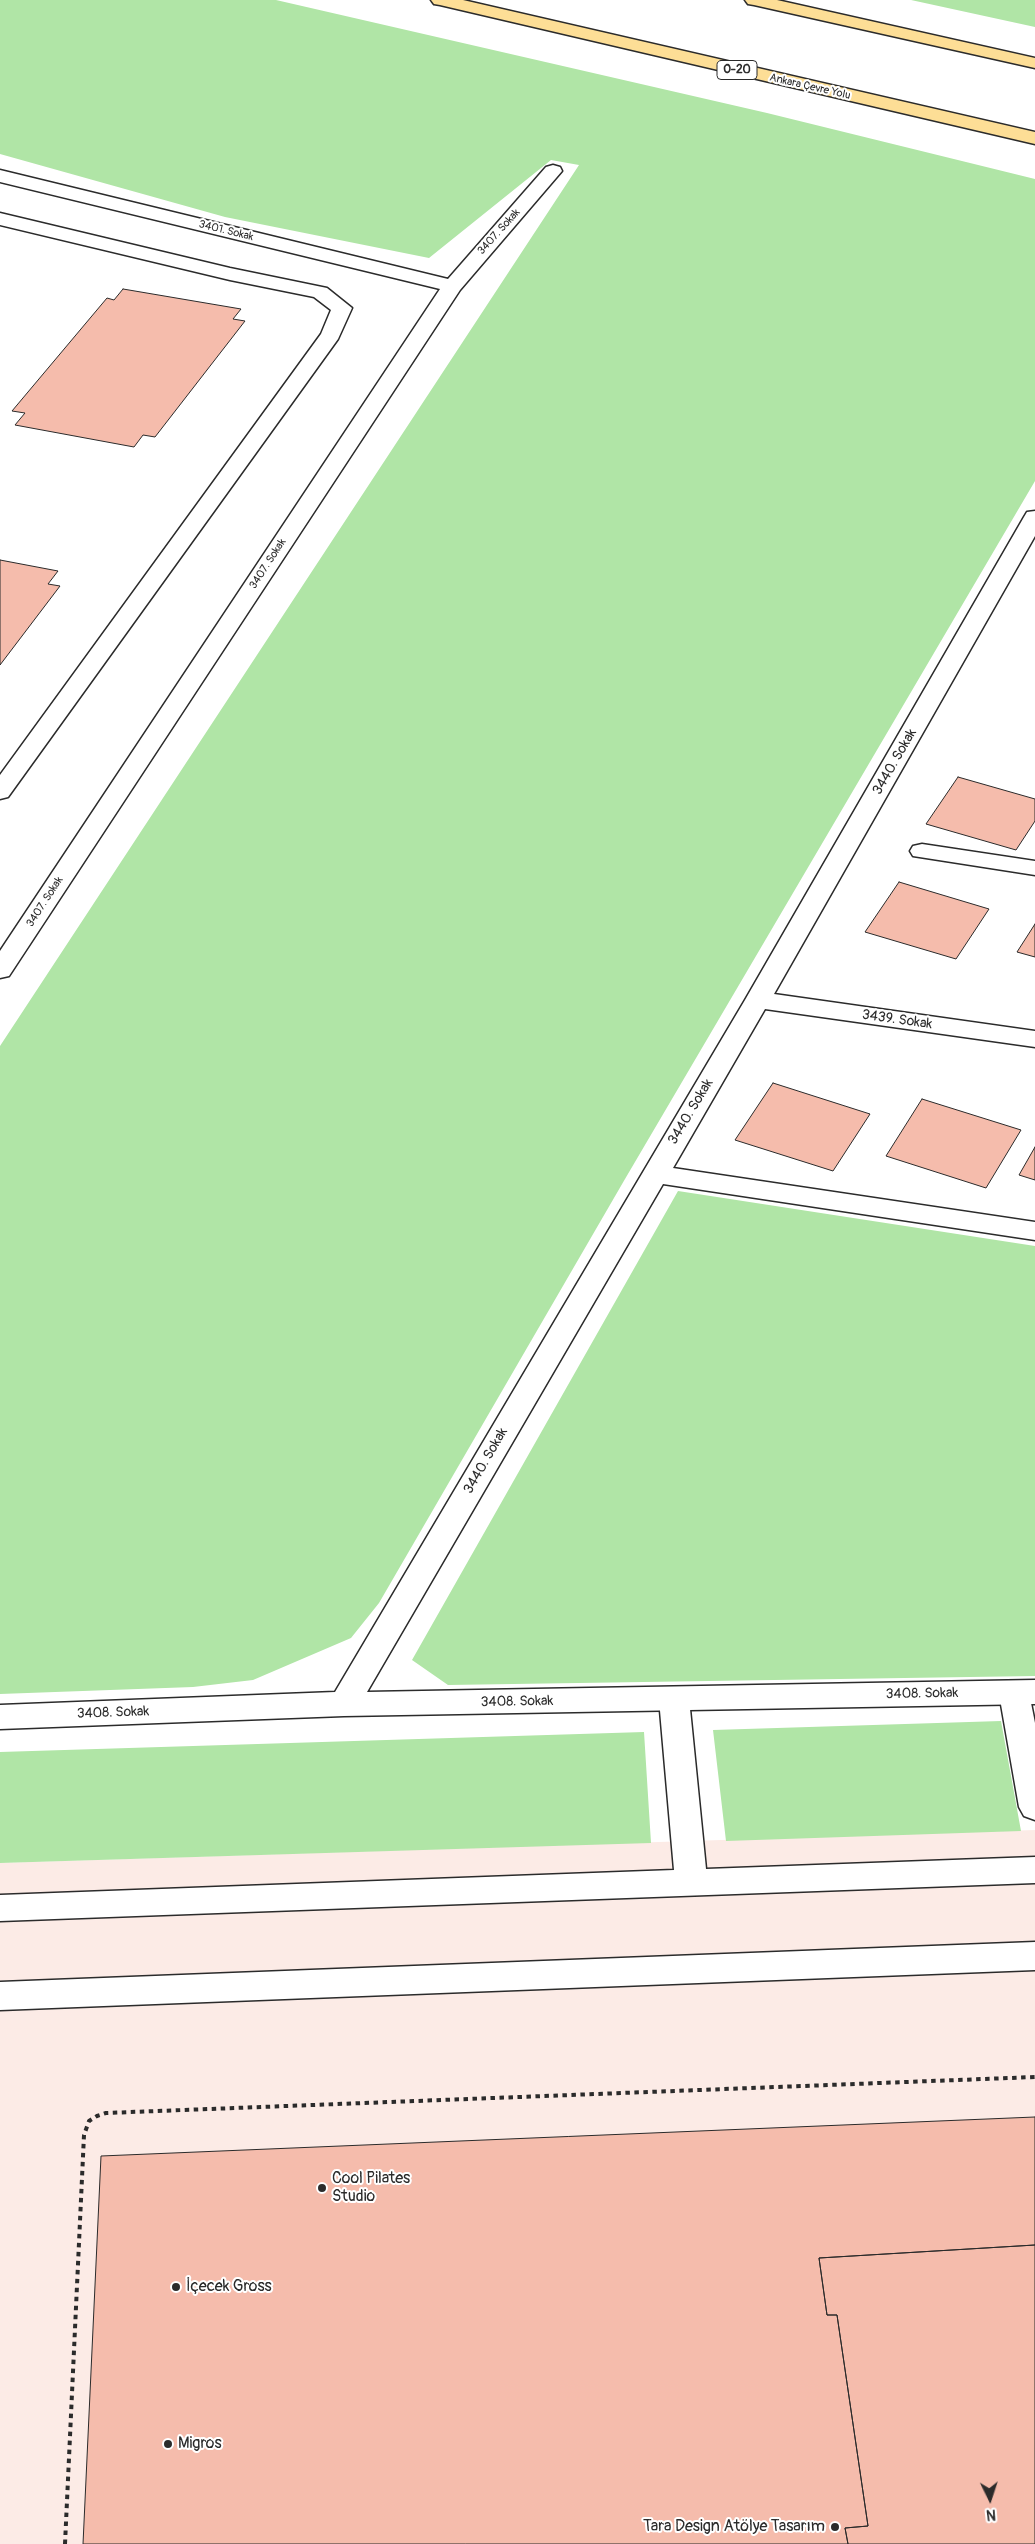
<!DOCTYPE html>
<meta charset="utf-8">
<style>
body{margin:0}
#map{position:relative;width:1035px;height:2544px;overflow:hidden;background:#fff;font-family:Pangolin,sans-serif}
canvas{display:block}
.north{position:absolute;left:965px;top:2474px;width:50px;height:50px;-webkit-text-stroke:4px #fff;paint-order:stroke;rotate:176deg;font-size:14px;font-weight:700;line-height:20px;text-align:center;color:#2b2b2b}
.north::after{content:'';display:block;margin:auto;width:18px;height:22px;background:#2b2b2b;clip-path:polygon(50% 0,100% 100%,50% 72%,0 100%)}
</style>
<div id="map">
<canvas width="1035" height="2544"></canvas>
<div class="north">N</div>
</div>
<script>
const g = document.querySelector('canvas').getContext('2d');
g.lineJoin = 'round';
function fill(path, color) {
  g.fillStyle = color;
  g.fill(path, 'evenodd');
}
function shape(rows) {
  const path = new Path2D();
  for (const r of rows) {
    path.moveTo(r[0], r[1]);
    for (let i = 2; i < r.length; i += 2) path.lineTo(r[i], r[i + 1]);
  }
  return path;
}
function stroke(path, color, width, dash) {
  g.strokeStyle = color;
  g.lineWidth = width;
  g.lineCap = dash ? 'butt' : 'round';
  g.setLineDash(dash || []);
  g.stroke(path);
}
function write(font, color, halo, rows, align = 'center') {
  g.font = font + ' Pangolin,sans-serif';
  g.lineWidth = 4;
  g.setLineDash([]);
  g.textBaseline = 'middle';
  g.strokeStyle = halo;
  g.fillStyle = color;
  for (const [text, x, y, turn = 0] of rows) {
    g.save();
    g.translate(x, y);
    g.rotate((+turn || 0) * Math.PI / 180);
    g.textAlign = isNaN(turn) ? turn : align;
    if (halo) g.strokeText(text, 0, 0);
    g.fillText(text, 0, 0);
    g.restore();
  }
}
fill(shape([
 [1035,1830,1035,2544,0,2544,0,1863]
]), '#fcebe6');
fill(shape([
 [0,0,276,0,767,113,1035,179,1035,481,625,1179,379,1603,351,1638,253,1680,193,1687,0,1694,0,1046,579,165,551,160,429,258,225,217,0,154],
 [911,0,1035,0,1035,27],
 [678,1191,1035,1246,1035,1676,448,1685,412,1660],
 [1001,1721,1021,1831,726,1841,713,1730],
 [644,1732,651,1843,0,1863,0,1752]
]), '#b0e5a6');
const building = shape([
 [123,289,241,309,233,319,245,321,155,437,143,435,134,447,15,425,25,413,12,411,107,298,114,300,123,289],
 [0,560,58,571,48,584,60,586,0,665,0,560],
 [958,777,1035,799,1035,821,1016,850,926,824,958,777],
 [899,882,989,909,956,959,865,932,899,882],
 [1035,924,1035,957,1017,952,1035,924],
 [773,1083,870,1114,833,1171,735,1140,773,1083],
 [922,1099,1021,1130,986,1188,886,1156,922,1099],
 [1035,1147,1035,1180,1019,1175,1035,1147],
 [1035,2117,1035,2245,819,2258,827,2315,837,2315,868,2526,845,2528,848,2544,83,2544,101,2156,1035,2117],
 [1035,2245,1035,2544,848,2544,845,2528,868,2526,837,2315,827,2315,819,2258,1035,2245]
]);
fill(building, '#f5bcac');
stroke(building, '#2b2b2b', 1);
const service = shape([
 [0,213,230,268,327,288,352,308,338,339,8,797,0,799,0,775,321,334,331,310,314,297,230,280,0,225,0,213],
 [1014,1681,1025,1685,1029,1693,1035,1723,1035,1820,1024,1816,1019,1807,999,1693,1003,1685,1014,1681],
 [674,1687,685,1690,689,1699,706,1869,1035,1857,1035,1883,0,1921,0,1895,674,1870,659,1699,663,1690,674,1687],
 [1035,1942,1035,1970,0,2010,0,1982,1035,1942]
]);
const minor = shape([
 [553,165,560,167,562,171,460,290,9,976,0,978,0,951,440,289,0,182,0,170,448,279,546,167,553,165],
 [1035,511,1035,536,774,994,1035,1031,1035,1047,765,1009,673,1168,1035,1222,1035,1240,663,1184,367,1692,1035,1680,1035,1704,344,1716,0,1729,0,1705,335,1692,745,1000,1024,517,1027,512,1035,511],
 [922,844,1035,861,1035,875,913,856,910,851,913,846,922,844]
]);
const motorway = shape([
 [431,0,463,0,1035,132,1035,144,440,5,434,4,431,0],
 [745,0,777,0,1035,58,1035,68,754,5,748,4,745,0]
]);
stroke(service, '#2b2b2b', 3);
stroke(minor, '#2b2b2b', 3);
stroke(motorway, '#2b2b2b', 3);
stroke(shape([
 [65,2544,84,2135,89,2121,97,2116,106,2113,1035,2077]
]), '#2b2b2b', 4, [4.5, 4.5]);
fill(service, '#fff');
fill(minor, '#fff');
fill(motorway, '#fdde96');
for (const [x, y, r, color] of [
 [322,2188,5,"#2b2b2b"],
 [176,2287,5,"#2b2b2b"],
 [168,2444,5,"#2b2b2b"],
 [835,2527,5,"#2b2b2b"]
]) {
  const dot = new Path2D();
  dot.arc(x, y, r, 0, 2 * Math.PI);
  g.fillStyle = color;
  g.fill(dot);
  stroke(dot, '#fff', 2);
}
write('11px', '#2b2b2b', '#fff', [
 ["Ankara Çevre Yolu",810,87,13],
 ["3401. Sokak",226,231,14],
 ["3407. Sokak",499,232,-48],
 ["3407. Sokak",268,564,-57],
 ["3407. Sokak",45,902,-57]
]);
for (const [x, y, w] of [
 [737,70,40]
]) {
  const box = new Path2D();
  box.roundRect(x - w / 2, y - 9.5, w, 19, 4);
  g.fillStyle = '#fff';
  g.fill(box);
  stroke(box, '#2b2b2b', 1);
}
write('bold 12px', '#2b2b2b', null, [
 ["O-20",737,70]
]);
write('14px', '#2b2b2b', '#fff', [
 ["3440. Sokak",895,762,-60],
 ["3439. Sokak",897,1020,8],
 ["3440. Sokak",691,1112,-59],
 ["3440. Sokak",486,1461,-60],
 ["3408. Sokak",922,1694,-1],
 ["3408. Sokak",517,1702,-1],
 ["3408. Sokak",113,1713,-2]
]);
write('16px', '#2b2b2b', '#fff', [
 ["Cool Pilates",332,2179],
 ["Studio",332,2197],
 ["İçecek Gross",186,2287],
 ["Migros",178,2444],
 ["Tara Design Atölye Tasarım",825,2527,"right"]
], 'left');
</script>
